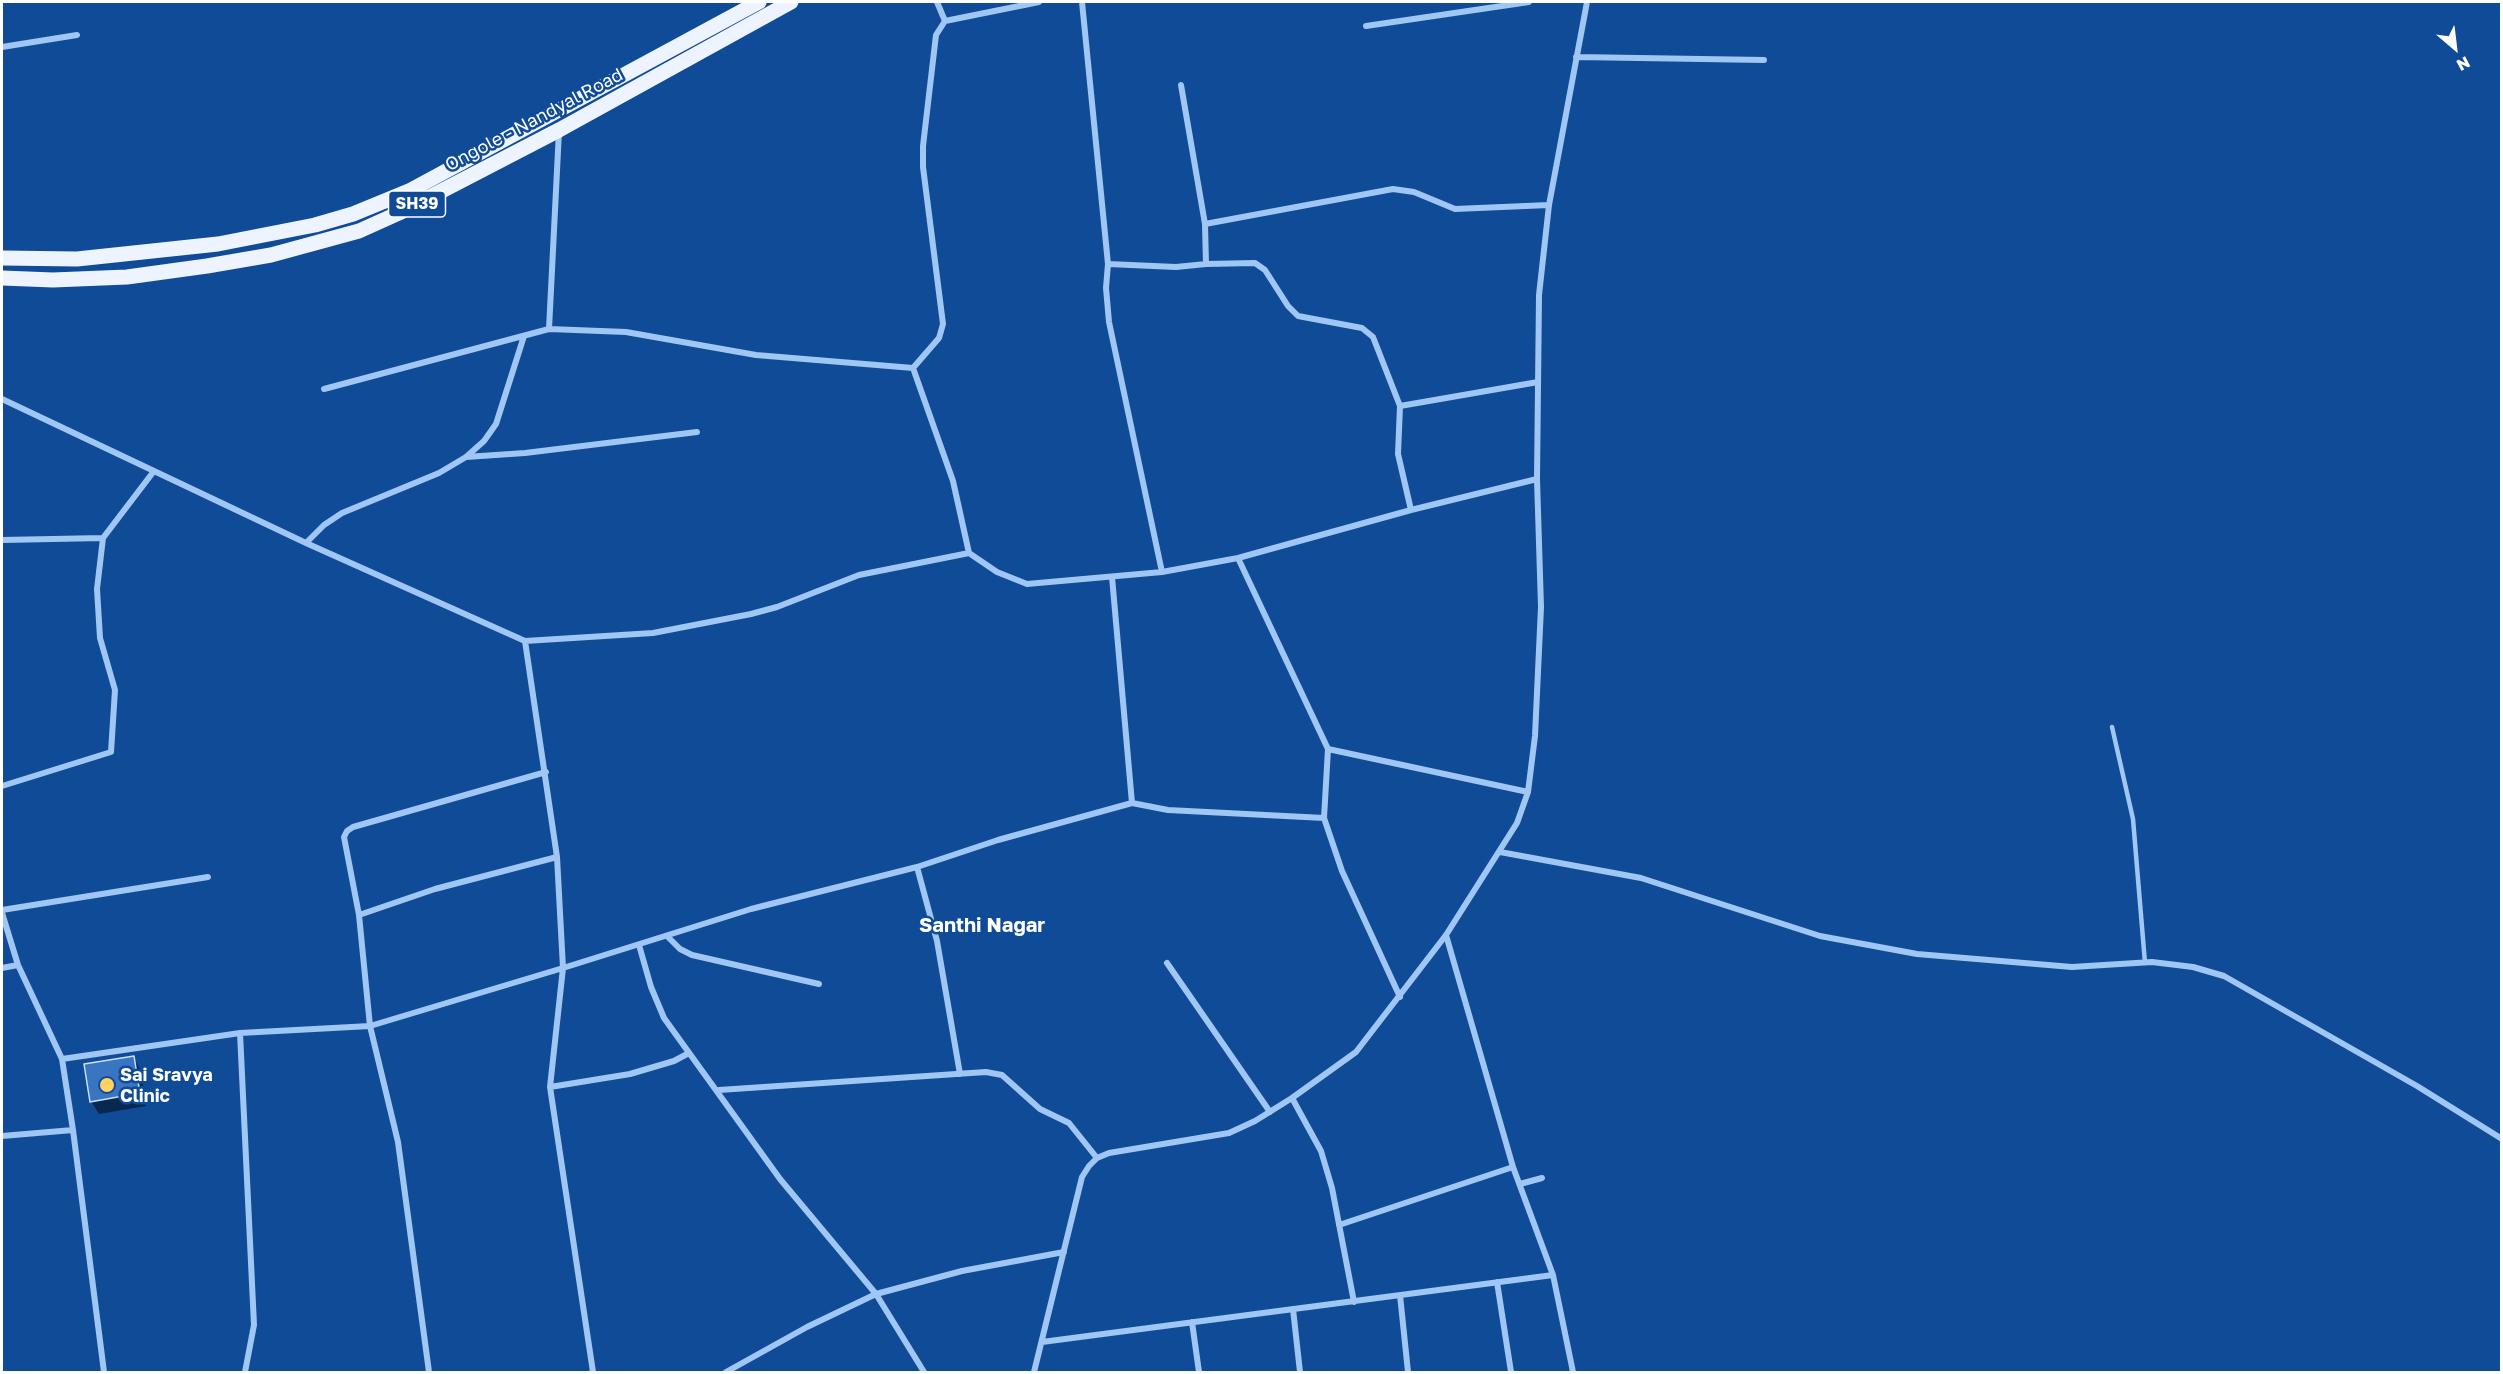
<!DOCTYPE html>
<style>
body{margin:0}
#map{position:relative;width:2503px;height:1374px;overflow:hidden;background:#104b97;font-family:"Golos Text",sans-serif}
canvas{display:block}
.frame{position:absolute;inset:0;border:3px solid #fff;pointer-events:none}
.north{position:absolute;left:2425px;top:18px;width:60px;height:60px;-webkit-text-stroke:4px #104b97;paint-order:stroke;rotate:152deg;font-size:16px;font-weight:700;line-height:24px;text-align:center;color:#fff}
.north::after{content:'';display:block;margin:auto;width:21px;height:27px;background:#fff;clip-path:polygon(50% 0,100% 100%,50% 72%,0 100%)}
</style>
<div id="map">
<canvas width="2503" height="1374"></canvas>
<div class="frame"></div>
<div class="north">N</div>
</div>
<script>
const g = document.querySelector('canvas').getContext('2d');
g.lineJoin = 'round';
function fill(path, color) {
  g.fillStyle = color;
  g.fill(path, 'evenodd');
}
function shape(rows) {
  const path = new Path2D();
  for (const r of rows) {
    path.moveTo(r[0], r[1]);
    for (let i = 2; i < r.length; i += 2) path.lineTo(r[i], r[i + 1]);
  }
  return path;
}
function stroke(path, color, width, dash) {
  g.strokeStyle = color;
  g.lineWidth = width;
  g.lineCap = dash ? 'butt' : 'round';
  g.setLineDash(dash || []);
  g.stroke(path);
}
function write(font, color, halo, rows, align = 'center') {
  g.font = font + ' "Golos Text",sans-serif';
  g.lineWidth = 5;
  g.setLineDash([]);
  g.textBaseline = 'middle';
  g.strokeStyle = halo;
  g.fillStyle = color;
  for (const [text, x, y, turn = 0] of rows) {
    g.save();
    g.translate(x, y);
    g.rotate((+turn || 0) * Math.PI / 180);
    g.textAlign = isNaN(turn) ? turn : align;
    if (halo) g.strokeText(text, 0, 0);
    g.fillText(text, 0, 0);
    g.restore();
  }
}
fill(shape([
 [133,1057,141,1071,146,1106,99,1114,91,1101]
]), '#0007');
const building = shape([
 [134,1056,140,1093,90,1102,84,1064,134,1056]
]);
fill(building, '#3975c0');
stroke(building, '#c8e1fe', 1.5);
stroke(shape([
 [2112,727,2133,819,2145,963]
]), '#a0c6f4', 4.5);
stroke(shape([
 [937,2,945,21],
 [1082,2,1108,264,1106,288,1109,322,1162,572],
 [1366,26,1529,2],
 [2,47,77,35],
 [1576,57,1764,60],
 [1181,85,1205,224],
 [1108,264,1176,267,1206,264,1205,224,1393,189,1414,192,1455,209,1549,205],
 [1206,264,1255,263,1265,270,1288,306,1298,316,1362,328,1373,337,1400,406,1538,382],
 [549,329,626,332,756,355,913,368,953,481,969,553],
 [913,368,939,338,943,324,923,167,923,146,936,35,945,21,1039,2],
 [324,389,549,329,559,131],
 [2,399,306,543,525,641,653,633,751,614,777,607,859,575,969,553,997,572,1027,584,1162,572,1238,558,1411,510,1537,479],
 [1400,406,1398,454,1411,510],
 [466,457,525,453,697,432],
 [2,540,103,538],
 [306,543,324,525,342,513,439,473,466,457,484,441,496,424,524,336],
 [1238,558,1328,749,1528,792],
 [1112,577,1132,803],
 [1328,749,1324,818,1342,871,1400,997],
 [2,786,111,752,115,690,100,638,97,589,103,538,154,471],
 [1500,852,1641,878,1820,936,1917,954,2072,967,2152,962,2193,967,2224,976,2417,1086,2502,1139],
 [917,867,937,941,960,1074],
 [2,910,208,877],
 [2,913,18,965,62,1059,73,1130,2,1136],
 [359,915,435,889,557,857],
 [1446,935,1513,1167,1553,1275,1573,1372],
 [667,936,680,949,692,955,819,984],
 [639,945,651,987,664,1018,780,1179,876,1294,924,1372],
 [1167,963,1270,1112],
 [2,968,18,965],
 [240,1033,254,1325,245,1372],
 [62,1059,240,1033,370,1026,563,968,557,857,525,641],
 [550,1087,630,1074,674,1061,689,1053],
 [719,1090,986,1072,1002,1075,1040,1109,1069,1123,1097,1158],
 [1292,1098,1321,1151,1332,1188,1354,1302],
 [73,1130,104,1372],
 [1520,1184,1542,1178],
 [1339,1225,1513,1167],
 [1497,1282,1511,1372],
 [1400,1295,1408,1372],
 [1293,1309,1300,1372],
 [1192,1322,1199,1372],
 [1042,1342,1553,1275],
 [429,1372,398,1142,370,1026,359,915,344,837,347,831,353,827,546,772],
 [593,1372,550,1087,563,968,751,909,917,867,998,840,1132,803,1168,810,1324,818],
 [726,1372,807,1327,876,1294,962,1271,1064,1252],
 [1034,1372,1082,1177,1089,1166,1097,1158,1109,1153,1229,1133,1255,1121,1292,1098,1356,1052,1446,935,1517,823,1528,792,1535,736,1541,607,1537,479,1539,295,1549,205,1587,2]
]), '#a0c6f4', 6);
stroke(shape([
 [2,258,77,259,218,244,315,225,353,214,409,191,759,2],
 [2,278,53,280,127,277,207,266,271,255,359,231,399,213,559,130,791,2]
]), '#edf4ff', 15);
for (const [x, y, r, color] of [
 [107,1085,8,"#ffd263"]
]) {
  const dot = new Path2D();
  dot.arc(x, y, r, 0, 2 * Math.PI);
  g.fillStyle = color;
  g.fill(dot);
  stroke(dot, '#104b97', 2);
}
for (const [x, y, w] of [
 [417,204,57]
]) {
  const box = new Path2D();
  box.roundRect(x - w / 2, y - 13, w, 26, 4.5);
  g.fillStyle = '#104b97';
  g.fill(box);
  stroke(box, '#fff', 1.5);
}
write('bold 16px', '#fff', null, [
 ["SH39",417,204]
]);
write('18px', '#fff', '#104b97', [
 ["Ongole - Nandyal Road",534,120,-28]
]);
write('bold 18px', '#fff', '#104b97', [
 ["Sai Sravya",120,1075],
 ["Clinic",120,1096]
], 'left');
write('bold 20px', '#fff', '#104b97', [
 ["Santhi Nagar",982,926]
]);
</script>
